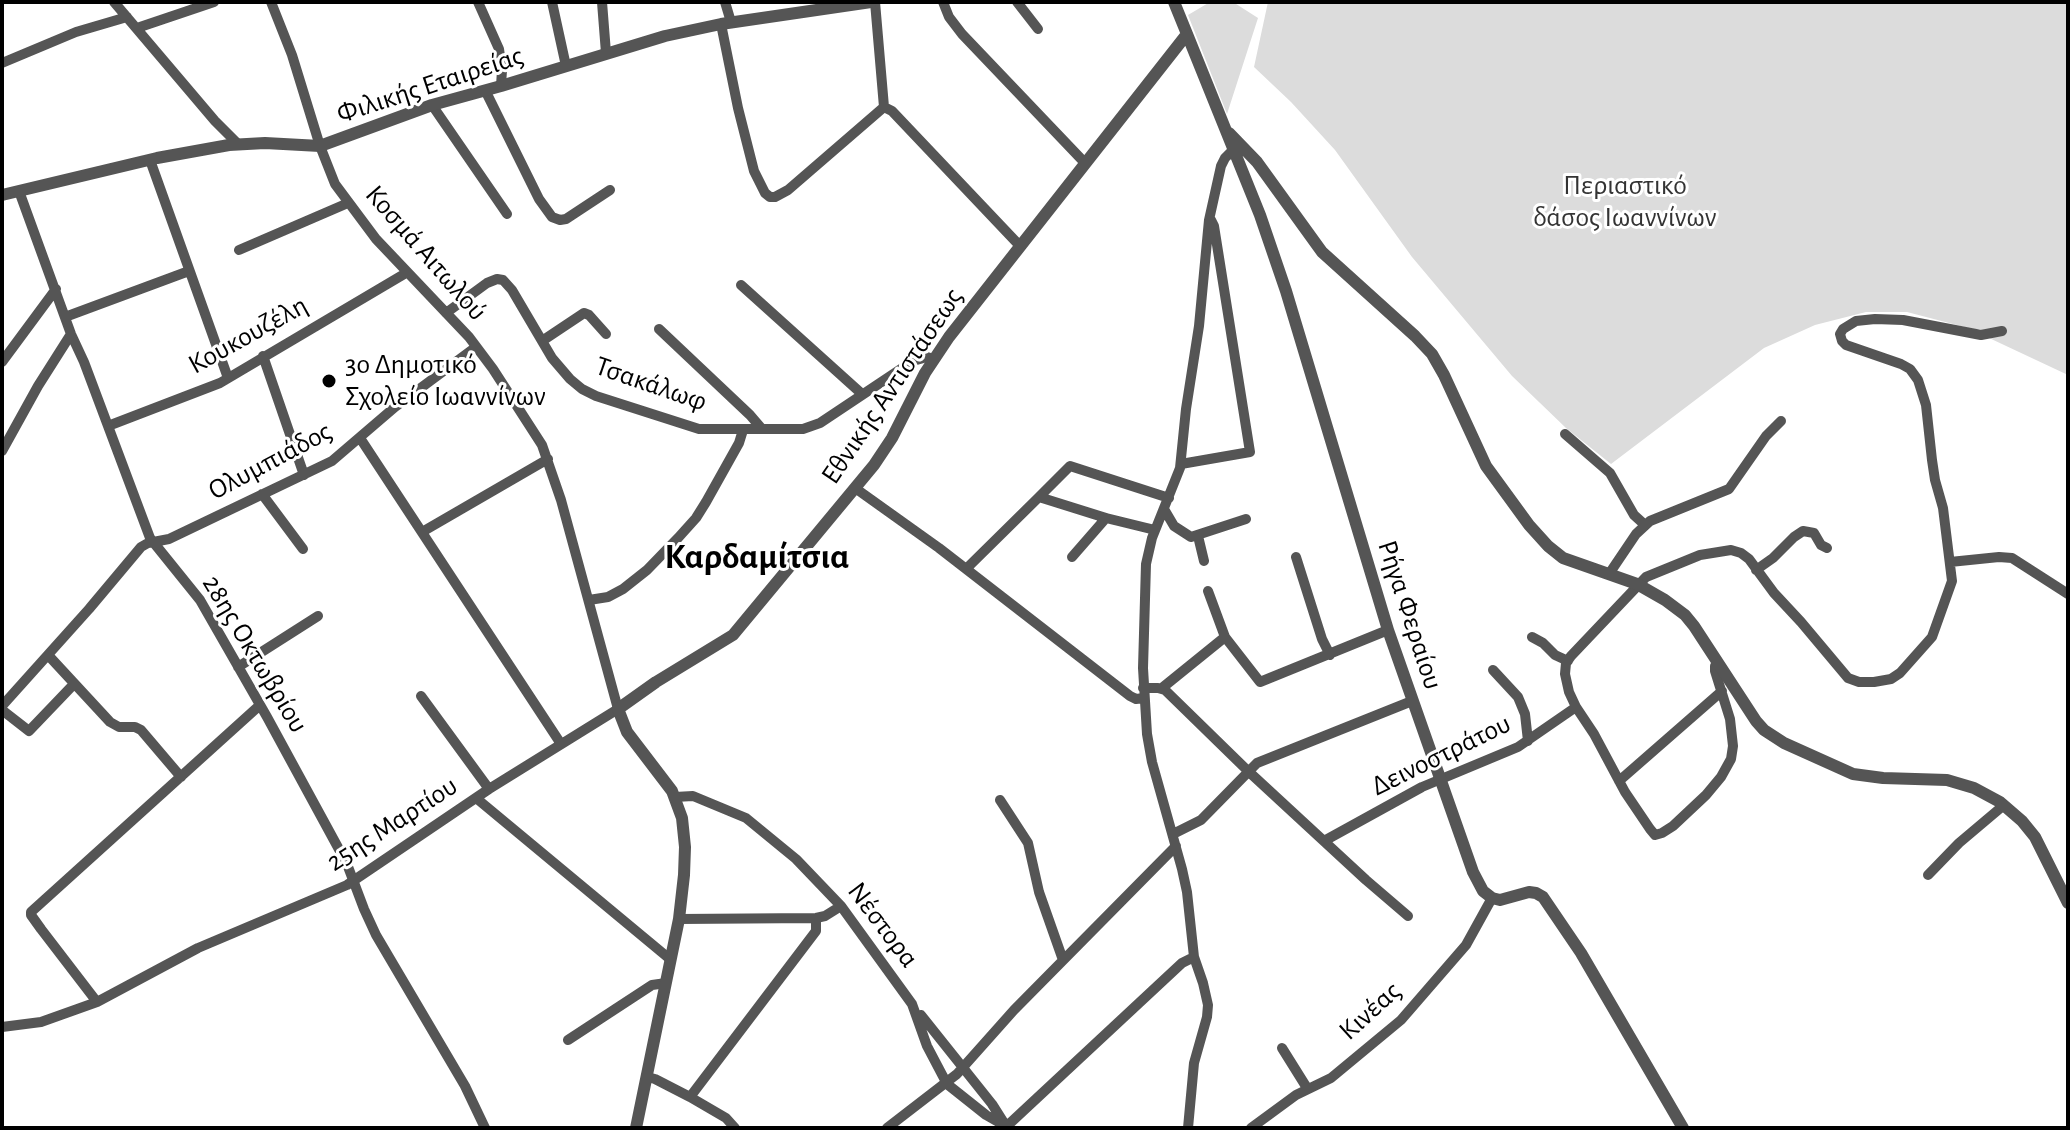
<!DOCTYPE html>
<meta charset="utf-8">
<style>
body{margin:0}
#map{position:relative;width:2070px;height:1130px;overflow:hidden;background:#fff;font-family:"Alegreya Sans",sans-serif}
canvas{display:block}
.frame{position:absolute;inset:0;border:4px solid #000;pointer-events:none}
</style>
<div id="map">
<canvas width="2070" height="1130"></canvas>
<div class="frame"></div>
</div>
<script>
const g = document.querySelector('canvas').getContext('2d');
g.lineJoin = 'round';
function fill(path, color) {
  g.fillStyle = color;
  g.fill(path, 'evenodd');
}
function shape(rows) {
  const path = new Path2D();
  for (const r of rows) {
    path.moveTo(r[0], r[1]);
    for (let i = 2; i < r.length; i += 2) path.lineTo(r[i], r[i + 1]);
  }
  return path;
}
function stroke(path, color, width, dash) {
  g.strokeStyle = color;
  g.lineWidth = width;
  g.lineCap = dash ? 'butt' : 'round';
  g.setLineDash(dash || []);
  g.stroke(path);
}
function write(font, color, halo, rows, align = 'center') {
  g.font = font + ' "Alegreya Sans",sans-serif';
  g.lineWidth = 6;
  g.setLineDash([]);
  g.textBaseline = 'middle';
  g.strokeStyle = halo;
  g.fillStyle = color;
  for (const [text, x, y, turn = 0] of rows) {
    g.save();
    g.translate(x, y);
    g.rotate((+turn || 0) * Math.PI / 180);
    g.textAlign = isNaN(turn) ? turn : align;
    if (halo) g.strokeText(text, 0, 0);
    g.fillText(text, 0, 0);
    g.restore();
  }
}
fill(shape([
 [1210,2,1233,2,1258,18,1227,114,1188,15],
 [1268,2,2068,2,2068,375,1987,337,1981,329,1972,329,1907,312,1866,312,1815,325,1764,348,1611,464,1566,428,1512,376,1412,257,1335,150,1291,102,1254,67]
]), '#dcdcdc');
stroke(shape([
 [114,2,215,121,238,144],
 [478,2,499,49,502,70,501,86],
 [552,2,566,66],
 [602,2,606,53],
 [725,2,731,22],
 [943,2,949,17,962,34,1085,163],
 [1017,2,1038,29],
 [721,24,738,108,754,171,765,193,770,197,775,197,788,190,884,107,875,2],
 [137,28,214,2],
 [2,63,76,32,127,17],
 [485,90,539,199,552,217,560,220,566,219,610,190],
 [432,105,507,214],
 [884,107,892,111,1020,246],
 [150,160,228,378],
 [19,191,71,334,84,362,150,538,200,600,267,717,347,864,364,909,376,935,465,1086,485,1128],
 [239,250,348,203],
 [741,285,862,394],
 [446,313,487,283,497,279,503,280,512,290,552,358,570,379,582,389,596,396,699,429,803,429,820,423,913,361,927,357,933,359],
 [65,317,189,271],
 [659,329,750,415,762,429],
 [542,341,584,313,589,315,606,334],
 [263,356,304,475],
 [2,362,56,289],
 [108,426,220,383,406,273],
 [1565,434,1610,473,1634,515,1645,525],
 [360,438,561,744],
 [2,451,38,386,71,334],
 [1181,464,1250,452,1214,226,1211,220],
 [855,488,939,548,1130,696,1136,699,1144,698],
 [262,494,303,549],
 [1039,497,1070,466,1169,498],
 [1164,509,1174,526,1191,537,1246,519],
 [422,532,548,459],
 [1198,536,1204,561],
 [1072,557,1106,518],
 [1296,557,1322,639,1330,655],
 [1950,562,1999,557,2012,558,2068,594],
 [966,569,1039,497,1106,518,1155,530],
 [1756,570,1773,558,1794,537,1803,531,1814,533,1821,545,1827,548],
 [1609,574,1636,534,1650,521,1729,489,1766,436,1781,421],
 [1208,591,1225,637],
 [589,600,608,597,623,589,647,570,678,538,696,518,706,502,739,443,743,430],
 [1532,637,1543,643,1555,655,1568,661],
 [48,655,110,722,119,727,135,727,141,730,181,777],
 [1718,663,1715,666,1715,671,1730,719,1733,746,1731,759,1721,777,1706,795,1673,826,1662,833,1655,835,1650,829,1625,792,1594,734,1576,707,1569,692,1565,674,1566,663,1571,656,1646,577,1700,555,1731,550,1741,553,1749,559,1774,593,1801,622,1848,678,1859,682,1874,682,1891,679,1900,673,1932,637,1952,581,1943,508,1935,480,1932,460,1926,405,1918,380,1910,369,1901,364,1846,345,1842,341,1840,334,1843,329,1856,321,1875,319,1903,320,1981,335,2002,331],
 [238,667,318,616],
 [1493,670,1518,697,1525,714,1528,741],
 [1143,688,1158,688,1165,690,1248,771,1366,880,1408,916],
 [1162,688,1225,637,1260,682,1388,630],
 [421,696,489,789],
 [2,706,89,609,141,547,148,543,169,539,332,461,395,407,476,347],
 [2,710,29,731,74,684],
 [1619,781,1722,691],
 [675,797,693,796,746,818,796,859,841,906,912,1004,927,1046,947,1084,986,1115,1009,1128],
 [476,798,671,960],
 [1000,800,1028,843,1039,892,1063,960],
 [1173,834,1201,820,1257,763,1412,701],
 [1324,841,1422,787,1518,747,1576,707],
 [1928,875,1959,843,2004,805],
 [679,919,816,918,825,916,841,906],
 [97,1002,41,929,31,915,31,912,260,705],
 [921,1015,992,1104,1004,1123],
 [2,1027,41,1022,97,1002,198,948,347,885,489,789,618,709,561,500,542,445,493,369,469,337,376,239,335,184,320,146,292,55,271,2],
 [568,1040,652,985,666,983],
 [1282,1048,1307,1088],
 [647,1077,655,1079,690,1097,726,1118,735,1128],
 [690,1097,816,931,816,918],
 [1007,1126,1182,963,1194,957],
 [887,1128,957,1074,1014,1010,1176,846],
 [1188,1128,1194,1063,1207,1017,1208,1005,1203,983,1194,957,1187,892,1182,869,1152,762,1147,734,1143,668,1146,564,1152,538,1180,468,1186,409,1199,326,1209,220,1221,166,1225,158,1234,149],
 [1251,1128,1296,1095,1331,1078,1401,1020,1466,945,1492,898]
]), '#555', 10);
stroke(shape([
 [1187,34,1260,215,1286,291,1388,630,1473,872,1483,891,1492,898,1500,900,1529,892,1536,893,1543,897,1581,953,1683,1128],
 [1229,133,1257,162,1322,252,1415,336,1432,354,1444,375,1486,466,1529,525,1548,546,1563,558,1637,584,1665,600,1685,615,1694,626,1756,721,1764,730,1784,743,1853,774,1883,778,1947,780,1974,788,2000,802,2022,821,2035,837,2068,903],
 [2,195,157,158,229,145,265,143,320,146,432,105,501,86,665,36,721,24,871,2],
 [636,1128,679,919,684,875,685,847,682,818,672,791,627,732,618,709,656,682,733,635,874,465,892,438,925,373,949,337,1187,34,1174,2]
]), '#555', 12);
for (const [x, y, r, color] of [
 [329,381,8,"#000"]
]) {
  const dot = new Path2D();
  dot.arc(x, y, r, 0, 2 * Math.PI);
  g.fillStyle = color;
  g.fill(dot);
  stroke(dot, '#fff', 3);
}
write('28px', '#000', '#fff', [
 ["Φιλικής Εταιρείας",430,85,-18],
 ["Κοσμά Αιτωλού",426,253,49],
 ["Κουκουζέλη",248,335,-29],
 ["Τσακάλωφ",651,384,19],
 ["Εθνικής Αντιστάσεως",892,386,-56],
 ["Ολυμπιάδος",270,461,-28],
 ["Ρήγα Φεραίου",1410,615,72],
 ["28ης Οκτωβρίου",255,654,59],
 ["Δεινοστράτου",1441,755,-26],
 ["25ης Μαρτίου",392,824,-33],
 ["Νέστορα",883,925,53],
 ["Κινέας",1370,1011,-42]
]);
write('28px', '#333', '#fff', [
 ["Περιαστικό",1625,186],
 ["δάσος Ιωαννίνων",1625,218]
]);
write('28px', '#000', '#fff', [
 ["3ο Δημοτικό",345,365],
 ["Σχολείο Ιωαννίνων",345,397]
], 'left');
write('bold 36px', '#000', '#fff', [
 ["Καρδαμίτσια",757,557]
]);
</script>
